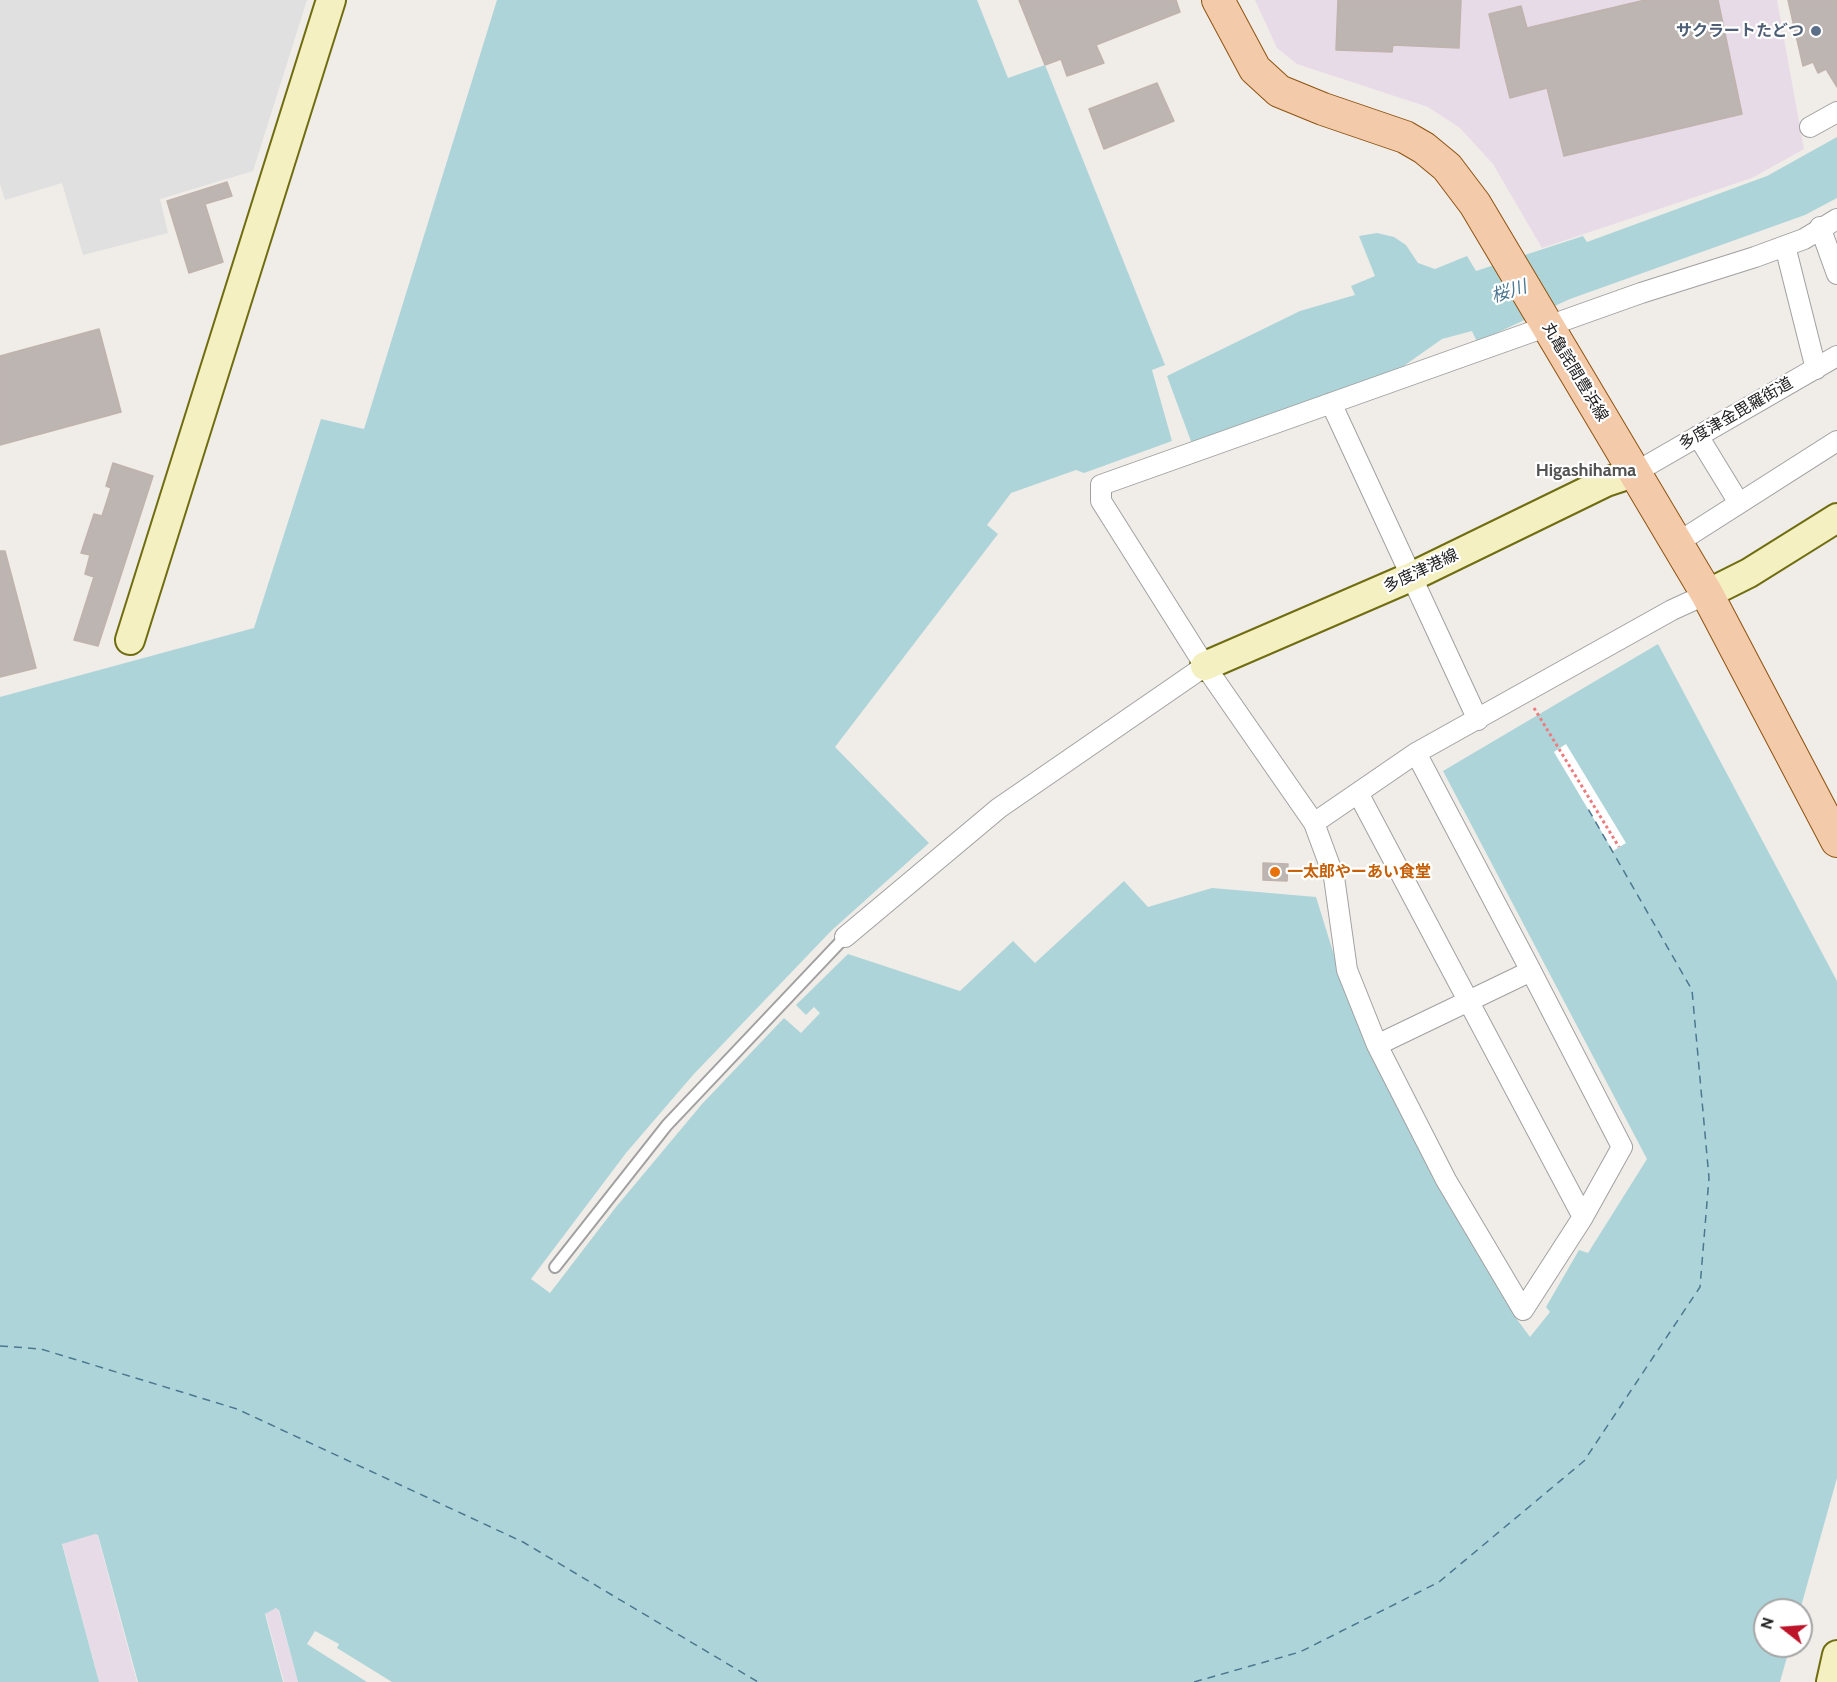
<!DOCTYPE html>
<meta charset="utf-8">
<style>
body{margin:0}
#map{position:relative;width:1837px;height:1682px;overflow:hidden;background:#f0ece8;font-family:Cabin,sans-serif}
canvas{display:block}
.north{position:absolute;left:1753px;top:1598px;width:60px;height:60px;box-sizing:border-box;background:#fff;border:2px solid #a6a6a6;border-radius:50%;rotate:287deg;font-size:16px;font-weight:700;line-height:24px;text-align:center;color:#202020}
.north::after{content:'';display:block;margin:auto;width:21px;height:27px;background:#bd142a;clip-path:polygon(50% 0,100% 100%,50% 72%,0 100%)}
</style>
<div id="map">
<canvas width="1837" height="1682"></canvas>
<div class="north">N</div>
</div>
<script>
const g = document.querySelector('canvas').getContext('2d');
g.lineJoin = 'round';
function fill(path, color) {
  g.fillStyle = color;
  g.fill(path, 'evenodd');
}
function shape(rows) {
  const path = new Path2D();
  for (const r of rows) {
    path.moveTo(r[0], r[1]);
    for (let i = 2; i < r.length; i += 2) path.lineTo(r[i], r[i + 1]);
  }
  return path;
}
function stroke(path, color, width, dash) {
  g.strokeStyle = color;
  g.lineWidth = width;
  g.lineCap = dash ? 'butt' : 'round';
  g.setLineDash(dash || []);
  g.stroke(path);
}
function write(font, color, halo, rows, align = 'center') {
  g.font = font + ' Cabin,"Noto Sans JP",sans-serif';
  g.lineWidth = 4.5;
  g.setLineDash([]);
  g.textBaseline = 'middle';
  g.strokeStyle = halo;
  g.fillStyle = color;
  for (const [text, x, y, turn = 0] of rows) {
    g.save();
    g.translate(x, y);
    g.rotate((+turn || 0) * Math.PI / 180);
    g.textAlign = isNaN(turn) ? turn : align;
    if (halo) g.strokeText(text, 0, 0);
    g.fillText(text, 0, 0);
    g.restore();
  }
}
fill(shape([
 [1255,0,1777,0,1804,149,1752,178,1542,248,1493,164,1460,128,1428,107,1297,64,1277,48],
 [97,1533,137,1682,99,1682,62,1542],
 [278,1608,298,1682,284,1682,265,1611]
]), '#e8dbe8');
fill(shape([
 [0,0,307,0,253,171,160,199,168,233,83,255,62,183,5,200,0,184]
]), '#e0e0e0');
fill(shape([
 [497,0,977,0,1008,78,1045,65,1165,365,1152,370,1172,441,1084,473,1076,470,1011,493,987,525,998,534,835,747,929,843,831,931,693,1075,626,1153,531,1279,550,1293,616,1207,702,1104,784,1018,801,1033,820,1013,814,1007,806,1015,796,1005,848,954,960,991,1013,941,1035,963,1124,881,1148,907,1212,888,1316,897,1348,1000,1370,1051,1515,1309,1513,1314,1530,1337,1550,1312,1546,1307,1579,1250,1588,1253,1647,1159,1443,771,1658,644,1837,981,1837,1478,1800,1610,1765,1610,1765,1646,1790,1646,1780,1682,392,1682,337,1648,339,1644,315,1631,307,1644,367,1682,298,1682,279,1610,276,1608,265,1614,283,1682,138,1682,98,1535,95,1534,62,1544,99,1682,0,1682,0,697,254,628,321,419,364,429],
 [1837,137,1837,198,1805,215,1570,299,1477,342,1472,331,1442,339,1398,370,1192,444,1167,376,1300,311,1355,295,1351,286,1375,276,1359,236,1377,233,1394,237,1406,245,1418,263,1435,269,1467,256,1476,271,1583,236,1587,242,1767,176]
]), '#add5d9');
fill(shape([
 [1566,744,1626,843,1613,851,1554,752]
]), '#fff');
stroke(shape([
 [0,1346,41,1349,237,1409,523,1542,758,1682],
 [1194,1682,1300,1652,1439,1582,1584,1461,1700,1287,1709,1178,1692,990,1587,807]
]), '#4b7791', 1.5, [8, 6]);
const building = shape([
 [1019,0,1176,0,1180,12,1096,45,1104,63,1067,76,1061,59,1045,65,1019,0],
 [1338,0,1461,0,1459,48,1393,45,1392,52,1336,50,1338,0],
 [1645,0,1718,0,1742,114,1564,156,1547,88,1510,98,1489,14,1521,6,1527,28,1645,0],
 [1788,0,1837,0,1837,87,1826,69,1818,73,1813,62,1803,66,1788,0],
 [1157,83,1174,121,1104,149,1089,109,1157,83],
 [227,182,232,196,205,204,223,262,189,273,167,201,227,182],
 [99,329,121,412,0,445,0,356,99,329],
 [113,463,153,476,98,646,74,640,94,577,85,574,90,555,81,553,94,514,102,516,111,488,106,486,113,463],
 [0,551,5,551,36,668,0,677,0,551],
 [1263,863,1288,864,1287,881,1263,880,1263,863]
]);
fill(building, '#bdb5b1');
stroke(building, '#c0b2ac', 1.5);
const lane = shape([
 [555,1267,667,1125,845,937]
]);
const street = shape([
 [1810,127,1837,112],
 [1820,227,1837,274],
 [1785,246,1816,369],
 [1331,403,1478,720],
 [1698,436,1739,503],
 [1636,472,1837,356],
 [1677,543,1837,441],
 [1205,666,1314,823,1334,877,1347,970,1377,1045,1531,971,1416,753],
 [1358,793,1583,1217],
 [1314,823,1416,753,1672,610,1707,594],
 [845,937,999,808,1205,666,1101,501,1101,485,1641,293,1755,257,1804,239,1837,219],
 [1377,1045,1446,1180,1523,1310,1583,1217,1622,1147,1531,971]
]);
const secondary = shape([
 [1707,594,1749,573,1837,518],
 [130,640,331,0],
 [1205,666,1413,576,1606,482,1636,472],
 [1831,1682,1837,1655]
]);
const primary = shape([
 [1218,0,1255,69,1279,91,1323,109,1405,137,1424,148,1447,167,1475,204,1707,594,1837,841]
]);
stroke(lane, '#a1a1a1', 14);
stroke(street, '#a1a1a1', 22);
stroke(secondary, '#6f6d10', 32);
stroke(primary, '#8e530f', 34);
stroke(shape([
 [1534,708,1619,847]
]), '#ed7c7f', 3, [3, 3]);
stroke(lane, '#fff', 10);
stroke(street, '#fff', 20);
stroke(secondary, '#f4f0c2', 28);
stroke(primary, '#f3caaa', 32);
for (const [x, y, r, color] of [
 [1816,31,6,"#5c6f8a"],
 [1275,872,6,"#e8710a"]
]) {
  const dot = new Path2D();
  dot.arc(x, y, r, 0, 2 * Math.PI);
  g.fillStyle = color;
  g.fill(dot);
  stroke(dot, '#fff', 2);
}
write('bold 16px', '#4e5e75', '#fff', [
 ["サクラートたどつ",1804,31]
], 'right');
write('16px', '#202020', '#fff', [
 ["丸亀詫間豊浜線",1575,372,59],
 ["多度津金毘羅街道",1736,414,-30],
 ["多度津港線",1421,571,-25]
]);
write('bold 16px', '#c56008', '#fff', [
 ["一太郎やーあい食堂",1287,872]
], 'left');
write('italic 18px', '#4b7791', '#fff', [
 ["桜川",1509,292,-18]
]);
write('bold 18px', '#535353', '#fff', [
 ["Higashihama",1586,471]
]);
</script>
